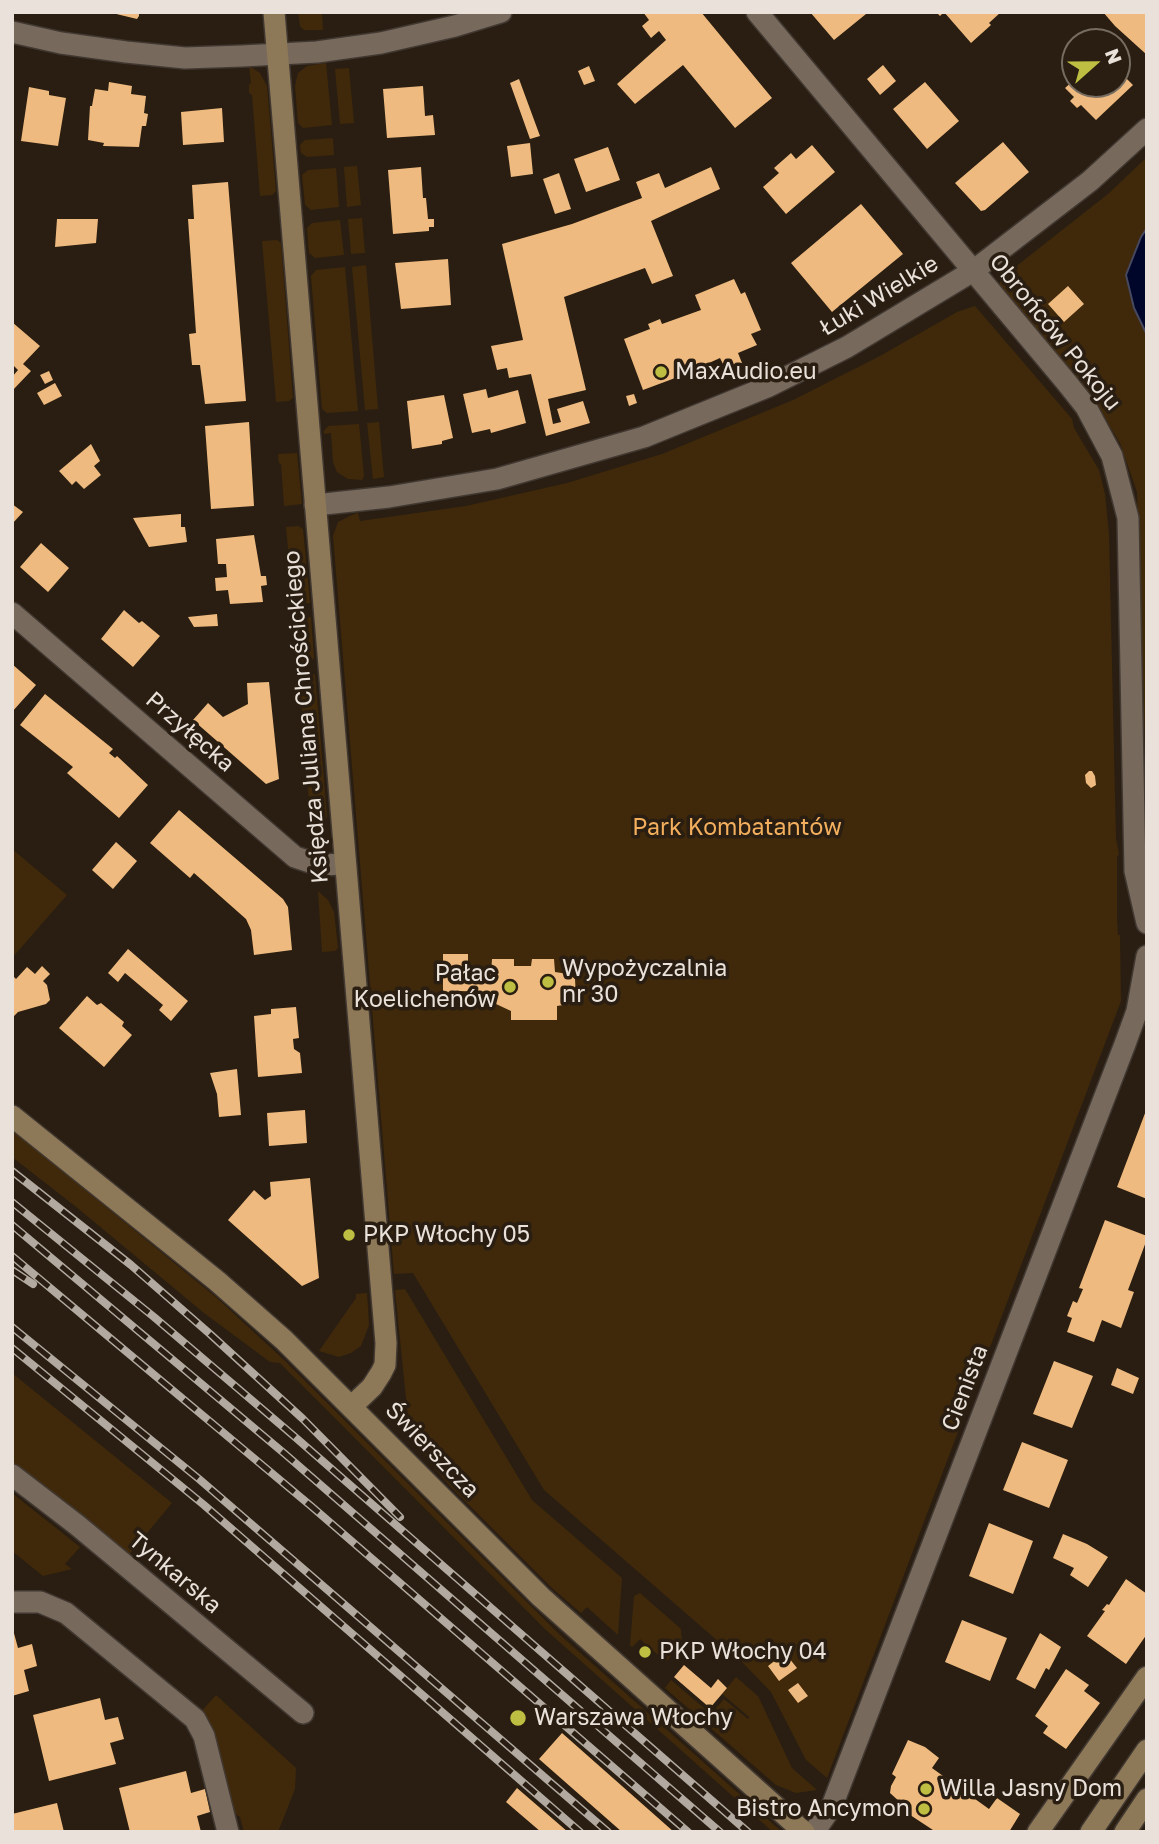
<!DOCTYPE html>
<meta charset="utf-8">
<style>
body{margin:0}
#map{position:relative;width:1159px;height:1844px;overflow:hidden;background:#291e11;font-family:"Golos Text",sans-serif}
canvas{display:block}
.frame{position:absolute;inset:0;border:14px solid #eae2da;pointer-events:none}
.north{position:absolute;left:1061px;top:28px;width:70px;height:70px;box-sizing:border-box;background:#291e11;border:2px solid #766c61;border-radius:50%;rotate:69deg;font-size:19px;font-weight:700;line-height:28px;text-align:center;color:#eae2da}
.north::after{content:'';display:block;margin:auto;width:24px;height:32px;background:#bebf42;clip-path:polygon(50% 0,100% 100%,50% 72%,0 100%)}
</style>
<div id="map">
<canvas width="1159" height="1844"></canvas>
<div class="frame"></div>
<div class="north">N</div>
</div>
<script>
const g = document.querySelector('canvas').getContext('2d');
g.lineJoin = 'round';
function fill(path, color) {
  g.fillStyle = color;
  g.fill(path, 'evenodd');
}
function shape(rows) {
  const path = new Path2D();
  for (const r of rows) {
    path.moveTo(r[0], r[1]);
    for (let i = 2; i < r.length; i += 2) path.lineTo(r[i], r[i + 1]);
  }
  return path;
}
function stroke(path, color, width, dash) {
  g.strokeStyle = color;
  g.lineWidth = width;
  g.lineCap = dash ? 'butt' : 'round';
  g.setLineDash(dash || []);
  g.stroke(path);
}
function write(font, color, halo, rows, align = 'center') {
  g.font = font + ' "Golos Text",sans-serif';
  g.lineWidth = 7;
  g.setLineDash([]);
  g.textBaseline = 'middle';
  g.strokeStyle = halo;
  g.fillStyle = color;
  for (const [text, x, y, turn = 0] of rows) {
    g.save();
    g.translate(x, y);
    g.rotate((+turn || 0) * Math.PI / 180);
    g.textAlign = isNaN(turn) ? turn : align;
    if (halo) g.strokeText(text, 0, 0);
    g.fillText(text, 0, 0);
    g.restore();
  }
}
fill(shape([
 [298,12,322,12,323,30,304,30,300,26],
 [326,63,332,125,303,128,298,123,295,86,298,73,307,66],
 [249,66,260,73,267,86,276,191,272,195,260,196,252,95,249,93,249,85,251,83],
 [349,68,354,123,340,124,335,69],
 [333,138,334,155,307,157,301,153,300,145,305,140],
 [1147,157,1147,803,1137,492,1120,443,1097,405,1000,295,1000,279,1108,194],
 [357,166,361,205,347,207,344,167],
 [336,168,339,207,311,210,305,205,302,175,308,170],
 [362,218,365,253,351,254,348,219],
 [340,220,344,255,315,258,309,253,307,228,312,223],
 [277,240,281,243,293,398,289,401,276,402,262,241],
 [366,265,378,409,365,410,352,267],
 [345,267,358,411,327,413,322,409,311,276,316,270],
 [975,306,1072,419,1074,428,1099,470,1105,494,1109,534,1116,839,1119,854,1117,857,1117,918,1118,935,1120,935,1121,1001,827,1778,806,1760,771,1692,742,1662,544,1490,413,1273,394,1274,333,536,338,522,352,515,358,513,360,521,466,506,567,483,662,454,793,400,880,356,957,312],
 [379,422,384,477,373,479,367,423],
 [359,424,364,476,362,480,348,479,337,472,333,462,331,433,324,434,324,431,328,426],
 [297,453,302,504,284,506,281,464,279,463,278,454],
 [298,526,303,529,310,603,293,604,286,527],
 [311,617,314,658,311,661,298,661,294,619],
 [312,673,315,675,327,816,324,828,312,839,299,674],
 [12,849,67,895,12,958],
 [318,891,328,900,334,912,338,948,335,951,322,952],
 [12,1130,217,1298,284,1360,560,1635,782,1832,773,1832,546,1630,280,1363,270,1362,204,1313,75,1206,12,1157],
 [405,1289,532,1500,622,1578,618,1635,587,1607,581,1613,553,1589,449,1485,429,1462,415,1439,408,1418,395,1290],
 [367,1293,369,1325,361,1346,351,1353,339,1357,319,1351,356,1298,356,1294],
 [12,1373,172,1503,128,1556,12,1464],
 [12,1493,80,1547,65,1564,72,1569,43,1576,12,1551],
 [640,1593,681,1629,682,1643,666,1662,640,1639,632,1647,630,1645,634,1596],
 [736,1677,758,1696,792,1768,817,1790,796,1793,776,1785,665,1688,671,1680,711,1714,724,1699,748,1719,749,1717,722,1694],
 [216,1695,296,1768,295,1789,278,1832,244,1832,240,1817,231,1811,198,1715]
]), '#40290b');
const water = shape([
 [1147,228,1147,335,1134,308,1126,275,1141,237,1147,228]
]);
fill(water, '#00062a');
stroke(water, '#46485f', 2);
fill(shape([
 [108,12,139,12,139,16,137,19],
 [643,12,701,12,772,98,735,128,683,65,635,104,617,84,666,40,659,31,651,38,642,26,649,20],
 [810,12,864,12,866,14,834,40],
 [936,12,1001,12,989,23,991,25,971,43,944,12,940,16],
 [1103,12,1147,12,1147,55,1115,26],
 [1117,61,1122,66,1118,70,1133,85,1096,120,1081,105,1077,108,1070,101,1074,97,1065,88,1075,79,1075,84,1117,84],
 [883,65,896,81,880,95,867,79],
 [589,66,595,81,584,85,578,71],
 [519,79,540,136,530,139,510,83],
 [109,82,132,86,131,94,146,96,144,113,148,114,146,126,142,126,139,147,103,146,104,143,88,140,90,106,92,106,95,89,108,91],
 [925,82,959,121,927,149,893,109],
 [423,86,425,116,433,115,435,135,387,138,383,89],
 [29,87,49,91,49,95,66,98,58,146,21,141],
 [222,108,224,142,183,145,181,112],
 [1003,142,1029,172,985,210,981,211,955,183],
 [530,143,533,174,511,177,507,146],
 [812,145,835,172,786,214,763,187,779,173,774,168,791,153,796,159],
 [608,147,620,180,586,192,574,159],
 [421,167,423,198,426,198,428,219,434,219,434,227,429,227,429,231,393,234,388,170],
 [711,167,720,189,651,221,673,276,652,284,645,268,564,297,586,390,548,399,553,424,561,422,557,409,583,401,590,423,546,436,531,374,509,378,507,368,497,370,491,346,523,340,502,244,572,224,642,198,636,182,659,173,665,188],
 [559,173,571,209,555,214,543,179],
 [228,182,246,401,205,404,200,365,192,365,189,334,196,333,188,219,194,219,192,185],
 [861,204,903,254,832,312,791,263],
 [57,219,98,219,96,243,55,247],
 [448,259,451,305,401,309,395,263],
 [734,279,741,294,745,292,761,330,751,334,757,345,738,353,742,363,726,370,720,358,709,363,710,365,643,390,624,339,650,329,648,324,660,319,662,324,701,310,695,295],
 [1068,286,1084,304,1064,322,1048,304],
 [12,322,40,346,23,364,31,371,12,391,12,377,18,370,12,364],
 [49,371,53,380,45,384,40,375],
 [55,383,62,396,44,405,37,393],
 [486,389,488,398,518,390,526,423,491,433,490,429,472,433,463,394],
 [634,394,637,403,629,406,626,396],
 [444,395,453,438,442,441,442,444,412,449,407,401],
 [249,422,254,506,211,509,205,426],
 [91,444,100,461,94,466,101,475,84,489,76,481,72,485,59,471],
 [12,504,23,512,12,524],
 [181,514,181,527,185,527,187,542,149,547,133,518],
 [254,535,261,576,266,576,267,585,261,586,263,602,230,604,228,590,216,591,215,578,227,577,226,564,218,564,216,539],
 [41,543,69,568,48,592,20,567],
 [124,610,139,623,142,621,160,636,133,667,101,639],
 [217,614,218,626,194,627,188,617],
 [12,664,36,685,12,712],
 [269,682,279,779,266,784,193,720,208,703,223,717,248,704,247,683],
 [45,694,113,749,109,753,115,758,117,756,148,785,119,818,67,773,73,767,20,725],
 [1089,771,1092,771,1095,776,1096,785,1091,788,1086,783,1085,775],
 [179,810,283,899,288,907,292,950,254,955,251,930,246,919,194,873,190,878,150,843],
 [116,842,137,861,113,889,92,870],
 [128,949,188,1001,171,1021,159,1010,163,1005,125,973,118,982,108,973],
 [443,954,468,954,468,974,491,974,492,959,514,959,514,966,531,966,532,959,554,959,555,972,568,974,575,979,576,998,569,1004,557,1006,557,1020,511,1020,511,1011,496,1004,490,992,460,991,459,999,443,999],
 [42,966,50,974,43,981,47,985,50,1000,46,1004,18,1012,12,1018,12,975,16,979,27,967,35,974],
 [87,996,97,1005,101,1003,124,1022,122,1026,132,1035,104,1067,59,1028],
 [296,1007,299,1038,293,1039,294,1049,300,1053,302,1073,258,1077,254,1016,271,1014,271,1009],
 [237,1069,241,1115,219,1117,217,1094,210,1073],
 [1147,1108,1147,1199,1117,1187],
 [305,1110,307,1143,269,1146,267,1113],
 [310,1178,319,1278,302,1286,228,1220,254,1190,265,1200,271,1196,270,1182],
 [1105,1220,1147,1236,1147,1239,1128,1290,1134,1292,1121,1328,1102,1320,1094,1342,1067,1332,1072,1318,1067,1316,1073,1301,1077,1303,1083,1289,1079,1288],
 [1054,1361,1093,1376,1072,1428,1033,1414],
 [1117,1368,1139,1378,1133,1394,1111,1385],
 [1022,1442,1068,1460,1049,1508,1003,1490],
 [989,1523,1033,1541,1013,1594,969,1576],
 [1063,1534,1087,1544,1108,1557,1088,1587,1070,1575,1074,1568,1053,1558],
 [1126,1579,1147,1594,1147,1634,1126,1664,1087,1636,1105,1611,1102,1610,1107,1604,1109,1605],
 [962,1620,1007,1638,990,1681,945,1662],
 [12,1626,18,1648,32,1644,37,1666,24,1670,29,1691,12,1696],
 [1040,1633,1061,1647,1049,1670,1046,1668,1035,1689,1016,1679],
 [785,1653,797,1668,779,1681,768,1666],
 [684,1665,711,1688,718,1679,727,1688,710,1708,674,1677],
 [1066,1669,1089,1685,1084,1691,1100,1703,1066,1749,1043,1733,1048,1726,1035,1716],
 [798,1683,808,1696,798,1703,788,1690],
 [100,1698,105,1720,118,1717,124,1739,110,1743,116,1764,49,1781,33,1715],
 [562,1733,674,1832,622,1832,539,1759],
 [908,1740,925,1747,939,1758,932,1768,989,1809,997,1798,1020,1814,1009,1832,936,1832,898,1807,901,1803,890,1793,891,1786,896,1777,892,1774],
 [186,1771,191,1793,205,1789,210,1812,197,1816,201,1832,130,1832,119,1788],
 [517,1788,568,1832,541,1832,506,1802],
 [57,1803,64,1832,12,1832,12,1814]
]), '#eeba7f');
const street = shape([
 [757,12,1067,383,1086,407,1112,456,1128,518,1135,871,1147,923],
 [12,32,61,43,126,52,185,58,242,56,317,52,381,43,455,26,501,12],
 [315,505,389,497,497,479,644,437,767,387,847,347,973,271,1090,181,1147,129],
 [12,613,295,857,319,865,345,864],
 [12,1475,77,1525,303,1713],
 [12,1602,40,1602,66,1613,195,1719,204,1736,228,1832],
 [814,1832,832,1806,1125,1044,1137,1011,1147,956]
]);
const secondary = shape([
 [274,12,386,1343,385,1365,381,1373,372,1387,352,1406],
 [12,1116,217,1281,284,1340,541,1597,804,1832],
 [1038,1832,1147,1677],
 [1091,1832,1147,1750],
 [1125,1832,1147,1799]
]);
stroke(street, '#413831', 24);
stroke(secondary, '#413831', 24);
stroke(street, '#77695b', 21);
stroke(secondary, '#8d7858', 21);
const rail = shape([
 [12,1171,131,1265,210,1334,303,1419,400,1517],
 [12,1202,154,1317,295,1437,748,1832],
 [12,1225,285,1454,720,1832],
 [12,1256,311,1506,688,1832],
 [12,1270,33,1284],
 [12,1327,199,1479,608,1832],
 [12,1348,204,1505,580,1832]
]);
stroke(rail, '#b2aaa0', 8);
stroke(rail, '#291e11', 5, [16]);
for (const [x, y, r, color] of [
 [661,372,7,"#bebf42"],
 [548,982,7,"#bebf42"],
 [510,987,7,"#bebf42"],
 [349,1235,7,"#bebf42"],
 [645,1652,7,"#bebf42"],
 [518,1718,9,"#bebf42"],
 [926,1789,7,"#bebf42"],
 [924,1809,7,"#bebf42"]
]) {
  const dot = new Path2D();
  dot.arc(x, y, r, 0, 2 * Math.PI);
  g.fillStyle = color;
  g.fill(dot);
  stroke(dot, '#291e11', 2.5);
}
write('23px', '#eae2da', '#291e11', [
 ["Łuki Wielkie",879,296,-31],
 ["Obrońców Pokoju",1055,332,51],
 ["Księdza Juliana Chrościckiego",306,717,-95],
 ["Przyłęcka",190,732,41],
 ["Cienista",965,1388,-69],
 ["Świerszcza",432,1450,46],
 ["Tynkarska",175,1573,40]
]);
write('23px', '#eae2da', '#291e11', [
 ["MaxAudio.eu",675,372],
 ["Wypożyczalnia",562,969],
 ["nr 30",562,995],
 ["Pałac",496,974,"right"],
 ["Koelichenów",496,1000,"right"],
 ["PKP Włochy 05",363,1235],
 ["PKP Włochy 04",659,1652],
 ["Warszawa Włochy",534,1718],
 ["Willa Jasny Dom",940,1789],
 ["Bistro Ancymon",910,1809,"right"]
], 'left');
write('23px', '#f3af5d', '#291e11', [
 ["Park Kombatantów",737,828]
]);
</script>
